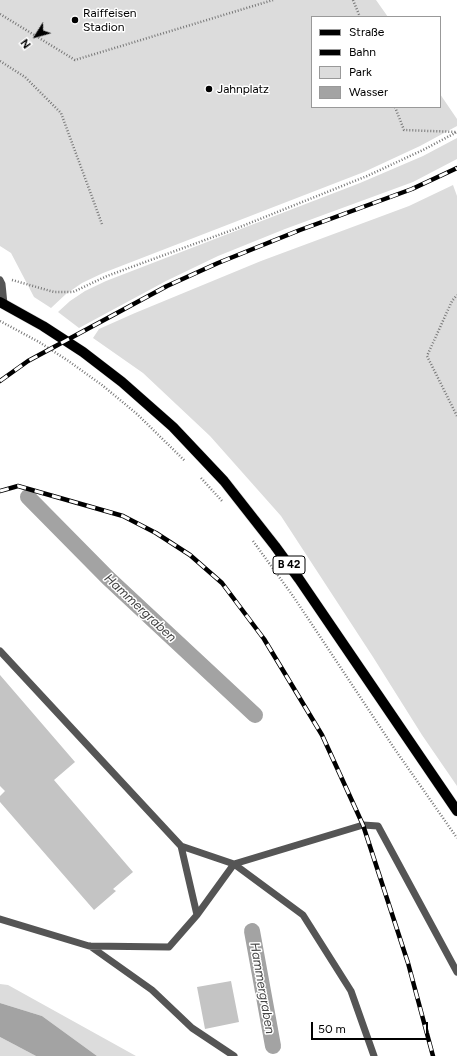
<!DOCTYPE html>
<meta charset="utf-8">
<style>
body{margin:0}
#map{position:relative;width:457px;height:1056px;overflow:hidden;background:#fff;font-family:Figtree,sans-serif}
canvas{display:block}
.legend{position:absolute;left:311px;top:16px;width:130px;height:92px;box-sizing:border-box;background:#fff;border:1px solid #999;margin:0;padding:5px 7px;list-style:none;font-size:12px;color:#000}
.legend li{display:flex;align-items:center;gap:8px;height:20px}
.legend b{width:20px;border:1px solid #999}
.north{position:absolute;left:16px;top:16px;width:40px;height:40px;-webkit-text-stroke:3px #fff;paint-order:stroke;rotate:233deg;font-size:11px;font-weight:700;line-height:16px;text-align:center;color:#000}
.north::after{content:'';display:block;margin:auto;width:14px;height:18px;background:#000;clip-path:polygon(50% 0,100% 100%,50% 72%,0 100%)}
.scale{position:absolute;left:311px;top:1022px;width:117px;height:18px;box-sizing:border-box;border:2px solid #000;border-top:0;padding-left:5px;font-size:12px;line-height:14px;white-space:nowrap;color:#000;-webkit-text-stroke:3px #fff;paint-order:stroke}
</style>
<div id="map">
<canvas width="457" height="1056"></canvas>
<ul class="legend">
<li><b style="height:5px;background:#000"></b>Straße</li>
<li><b style="height:5px;background:#000"></b>Bahn</li>
<li><b style="height:11px;background:#dcdcdc"></b>Park</li>
<li><b style="height:11px;background:#a3a3a3"></b>Wasser</li>
</ul>
<div class="north">N</div>
<div class="scale">50 m</div>
</div>
<script>
const g = document.querySelector('canvas').getContext('2d');
g.lineJoin = 'round';
function fill(path, color) {
  g.fillStyle = color;
  g.fill(path, 'evenodd');
}
function shape(rows) {
  const path = new Path2D();
  for (const r of rows) {
    path.moveTo(r[0], r[1]);
    for (let i = 2; i < r.length; i += 2) path.lineTo(r[i], r[i + 1]);
  }
  return path;
}
function stroke(path, color, width, dash) {
  g.strokeStyle = color;
  g.lineWidth = width;
  g.lineCap = dash ? 'butt' : 'round';
  g.setLineDash(dash || []);
  g.stroke(path);
}
function write(font, color, halo, rows, align = 'center') {
  g.font = font + ' Figtree,sans-serif';
  g.lineWidth = 3;
  g.setLineDash([]);
  g.textBaseline = 'middle';
  g.strokeStyle = halo;
  g.fillStyle = color;
  for (const [text, x, y, turn = 0] of rows) {
    g.save();
    g.translate(x, y);
    g.rotate((+turn || 0) * Math.PI / 180);
    g.textAlign = isNaN(turn) ? turn : align;
    if (halo) g.strokeText(text, 0, 0);
    g.fillText(text, 0, 0);
    g.restore();
  }
}
fill(shape([
 [0,0,376,0,388,17,312,17,312,107,440,107,440,94,457,119,457,126,420,146,364,172,103,273,82,283,66,294,51,308,34,297,11,253,0,246],
 [457,138,457,159,413,182,285,229,218,256,166,281,79,328,58,312,70,301,85,291,106,281,360,183,423,156],
 [453,185,457,196,457,786,422,735,373,657,281,516,210,436,143,373,93,338,99,329,135,313,261,261,409,206],
 [0,984,8,985,136,1056,97,1056,42,1016,0,1003],
 [0,1037,36,1056,0,1056]
]), '#dcdcdc');
fill(shape([
 [0,1003,42,1016,97,1056,36,1056,0,1037]
]), '#a3a3a3');
stroke(shape([
 [28,497,108,578,255,715],
 [252,931,273,1046]
]), '#a3a3a3', 16);
fill(shape([
 [0,675,75,762,54,780,133,872,113,889,116,891,94,910,0,802,0,796,5,791,0,786],
 [231,981,239,1022,205,1029,197,987]
]), '#c4c4c4');
const primary = shape([
 [0,302,43,326,83,352,122,382,173,427,224,481,275,546,299,579,457,811]
]);
stroke(primary, '#dbdbdb', 11);
stroke(shape([
 [353,0,360,17],
 [0,14,75,60,273,0],
 [0,61,25,77,61,113,102,224],
 [395,107,404,130,457,132],
 [12,280,54,292,73,292,107,276,235,229,367,176,423,150,457,132],
 [0,321,39,342,67,360,102,385,137,414,185,461],
 [457,416,427,356,452,301,457,295],
 [201,478,222,501],
 [253,541,293,596,394,748,457,838]
]), '#777', 2.5, [1, 2]);
stroke(shape([
 [0,280,2,284,4,304],
 [0,651,181,846,197,915,169,947,89,946,0,919],
 [181,846,234,864,303,915,351,991,374,1056],
 [197,915,234,864,363,825,378,826,457,972],
 [90,946,152,990,192,1028,234,1056]
]), '#555', 7);
stroke(primary, '#000', 10);
const rail = shape([
 [0,381,28,361,167,286,218,263,300,230,412,189,457,168],
 [0,491,18,486,123,516,156,533,190,555,222,583,264,639,322,735,363,825,408,963,433,1056]
]);
stroke(rail, '#000', 4.5);
stroke(rail, '#fff', 3, [9]);
for (const [x, y, r, color] of [
 [75,20,4,"#000"],
 [209,89,4,"#000"]
]) {
  const dot = new Path2D();
  dot.arc(x, y, r, 0, 2 * Math.PI);
  g.fillStyle = color;
  g.fill(dot);
  stroke(dot, '#fff', 1.5);
}
for (const [x, y, w] of [
 [289,565,32]
]) {
  const box = new Path2D();
  box.roundRect(x - w / 2, y - 9, w, 18, 3);
  g.fillStyle = '#fff';
  g.fill(box);
  stroke(box, '#000', 1);
}
write('bold 11px', '#000', null, [
 ["B 42",289,565]
]);
write('12px', '#000', '#fff', [
 ["Raiffeisen",83,13],
 ["Stadion",83,27],
 ["Jahnplatz",217,89]
], 'left');
write('italic 13px', '#444', '#fff', [
 ["Hammergraben",140,608,43],
 ["Hammergraben",262,988,80]
]);
</script>
